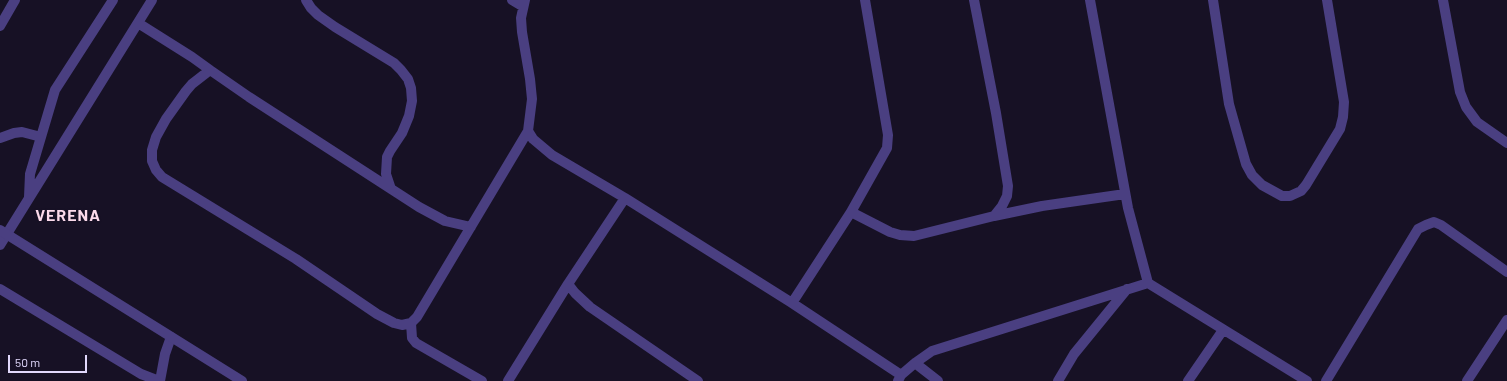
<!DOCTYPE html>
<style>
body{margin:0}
#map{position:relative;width:1507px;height:381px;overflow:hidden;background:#171125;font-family:Barlow,sans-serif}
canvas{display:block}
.scale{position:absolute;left:8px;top:355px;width:79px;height:18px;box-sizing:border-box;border:2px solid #e1d8fc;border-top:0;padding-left:5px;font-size:12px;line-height:14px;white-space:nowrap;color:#e1d8fc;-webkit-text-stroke:3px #171125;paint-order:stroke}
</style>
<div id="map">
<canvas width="1507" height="381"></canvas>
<div class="scale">50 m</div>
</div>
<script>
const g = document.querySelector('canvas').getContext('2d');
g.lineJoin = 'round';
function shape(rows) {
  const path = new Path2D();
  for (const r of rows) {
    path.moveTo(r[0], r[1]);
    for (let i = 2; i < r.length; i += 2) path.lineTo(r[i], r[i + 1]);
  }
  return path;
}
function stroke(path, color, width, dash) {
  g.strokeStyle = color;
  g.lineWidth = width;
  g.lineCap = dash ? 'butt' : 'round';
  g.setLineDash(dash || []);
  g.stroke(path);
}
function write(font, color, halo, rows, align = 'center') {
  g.font = font + ' Barlow,sans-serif';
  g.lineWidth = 3.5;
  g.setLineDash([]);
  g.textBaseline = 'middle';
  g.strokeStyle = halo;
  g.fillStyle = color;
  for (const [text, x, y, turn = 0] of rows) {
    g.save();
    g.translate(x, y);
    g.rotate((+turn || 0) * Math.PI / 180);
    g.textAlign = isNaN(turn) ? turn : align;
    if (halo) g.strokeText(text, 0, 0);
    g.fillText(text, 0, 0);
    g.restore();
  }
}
stroke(shape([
 [306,0,311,8,318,15,335,27,394,63,401,70,408,79,411,88,412,101,409,116,402,133,390,151,387,157,386,174,391,189],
 [512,0,522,6],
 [525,0,521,18,522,32,530,79,532,99,528,131,533,139,552,155,625,198,792,303,901,375],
 [974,0,996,113,1008,186,1007,196,1002,206,994,216,1042,206,1125,194],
 [1213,0,1229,104,1246,164,1252,175,1262,185,1282,196,1290,196,1301,191,1306,185,1340,129,1343,117,1344,102,1327,0],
 [1443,0,1460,92,1466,107,1477,122,1507,143],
 [138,23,192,57,210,70,192,84,186,91,166,119,156,137,152,150,152,161,156,170,162,177,296,259,377,314,394,323,402,325,411,323,417,317,528,131],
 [0,26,15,0],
 [210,70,249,97,419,207,445,221,471,227],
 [41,137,55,90,113,0],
 [0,138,14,133,22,132,41,137,30,174,29,197],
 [851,212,890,232,900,235,914,236,994,216],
 [0,245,152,0],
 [1148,283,1307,381],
 [568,284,575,293,590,307,698,381],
 [0,289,141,374,159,381],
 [792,303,851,212,887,148,888,135,865,0],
 [411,323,412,338,416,343,482,381],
 [915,363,938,381],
 [160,381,165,354,171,337],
 [508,381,568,284,625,198],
 [898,381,901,375,915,363,932,351,1148,283,1128,208,1090,0],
 [1058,381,1074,354,1127,289],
 [1188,381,1223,330],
 [1326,381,1418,229,1426,225,1434,222,1441,225,1507,272],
 [1467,381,1507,320]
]), '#4a3f81', 10);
stroke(shape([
 [0,230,242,381]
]), '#4a3f81', 10);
g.letterSpacing = '1px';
write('bold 16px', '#fcdaeb', '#171125', [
 ["VERENA",68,216]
]);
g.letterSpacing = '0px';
</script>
